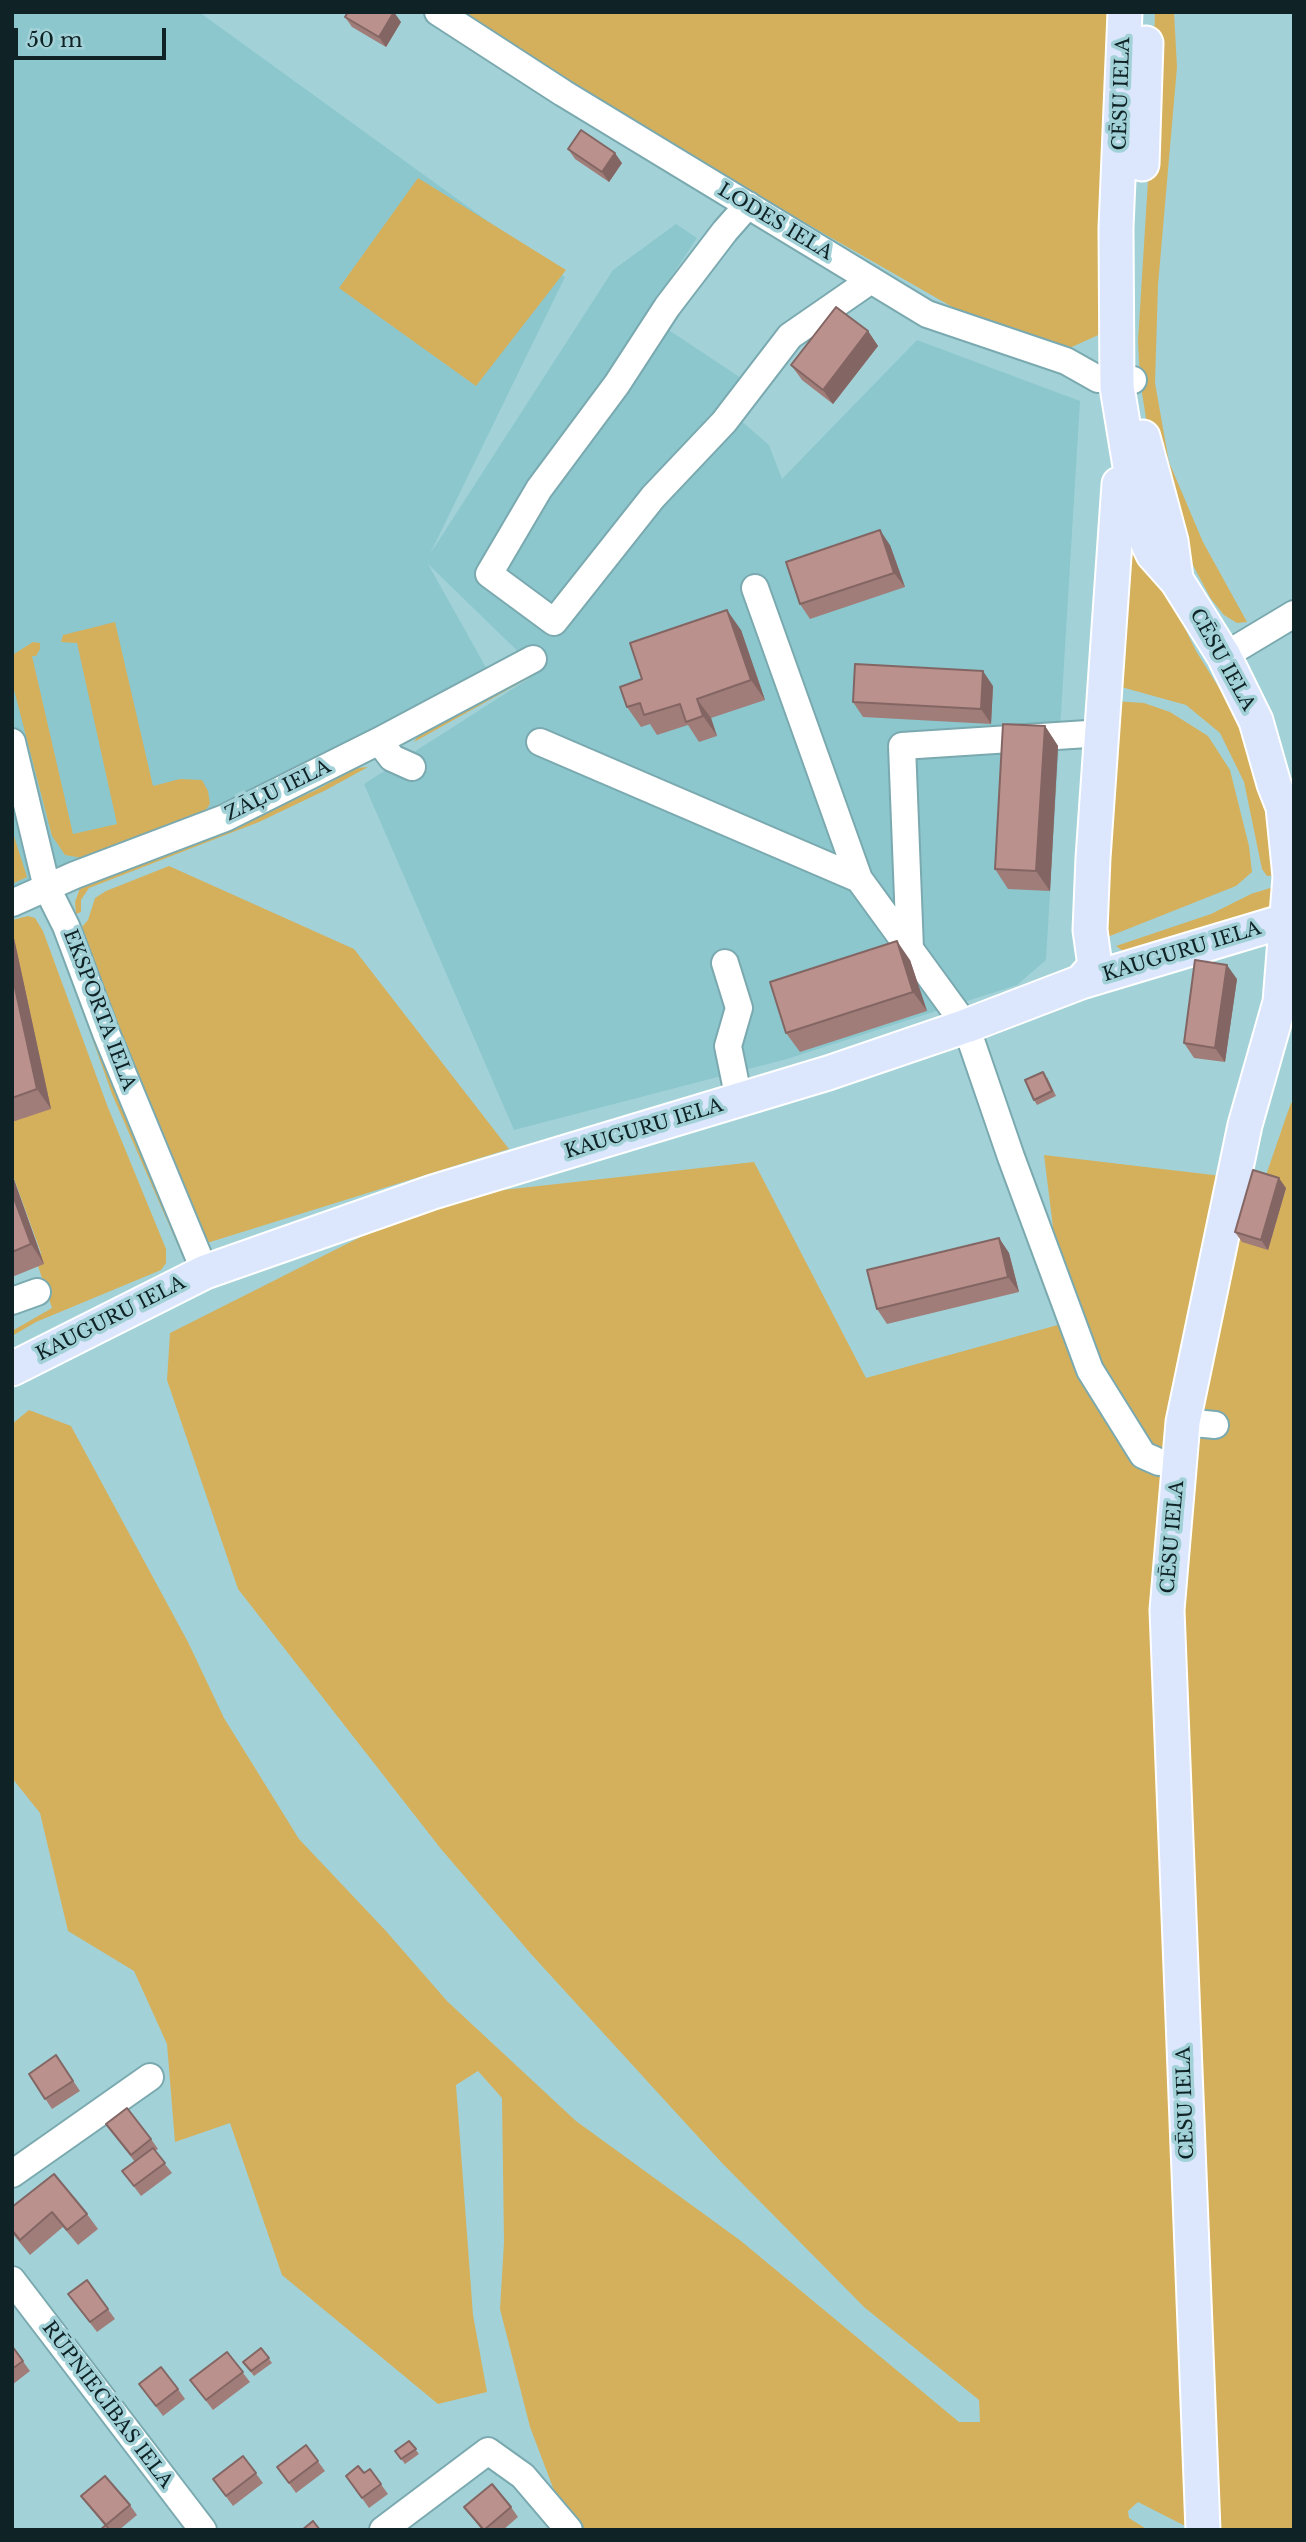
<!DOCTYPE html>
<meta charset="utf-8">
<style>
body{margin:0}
#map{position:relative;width:1306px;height:2542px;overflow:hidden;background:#a2d2d8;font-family:"Libre Baskerville",serif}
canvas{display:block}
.frame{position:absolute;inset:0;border:14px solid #0f2225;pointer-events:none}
.scale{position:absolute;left:14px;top:28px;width:152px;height:32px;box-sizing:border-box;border:4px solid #0f2225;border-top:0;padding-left:9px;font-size:21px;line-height:24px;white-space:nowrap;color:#0f2225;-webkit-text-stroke:5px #a2d2d8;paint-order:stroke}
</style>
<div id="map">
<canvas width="1306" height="2542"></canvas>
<div class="frame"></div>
<div class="scale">50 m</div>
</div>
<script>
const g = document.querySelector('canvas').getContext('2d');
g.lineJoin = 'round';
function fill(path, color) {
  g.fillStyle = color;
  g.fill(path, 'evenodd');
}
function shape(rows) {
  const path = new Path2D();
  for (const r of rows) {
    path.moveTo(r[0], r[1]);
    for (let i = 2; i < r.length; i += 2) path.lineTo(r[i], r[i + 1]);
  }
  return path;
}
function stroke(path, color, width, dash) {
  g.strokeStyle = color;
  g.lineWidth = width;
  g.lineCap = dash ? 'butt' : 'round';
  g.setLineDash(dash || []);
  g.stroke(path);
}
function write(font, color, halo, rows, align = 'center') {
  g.font = font + ' "Libre Baskerville",serif';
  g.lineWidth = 7;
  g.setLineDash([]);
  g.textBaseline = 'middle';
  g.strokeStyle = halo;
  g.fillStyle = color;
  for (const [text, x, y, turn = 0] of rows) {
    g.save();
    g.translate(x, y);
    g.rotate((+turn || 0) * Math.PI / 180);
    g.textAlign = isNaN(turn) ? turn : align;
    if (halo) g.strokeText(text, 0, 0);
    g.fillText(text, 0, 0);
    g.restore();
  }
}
fill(shape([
 [12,12,199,12,565,277,430,554,613,270,676,224,697,238,646,315,744,380,724,406,769,445,782,479,917,340,1080,401,1046,960,1017,985,787,1059,514,1130,364,784,539,672,428,564,493,680,12,898]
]), '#8cc7ce');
fill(shape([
 [444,12,1112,12,1105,332,1063,351,975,320,489,42],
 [1155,12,1174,12,1177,67,1158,285,1155,383,1169,462,1203,542,1247,622,1237,623,1224,615,1211,599,1180,541,1151,450,1140,380,1138,341,1151,132],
 [418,178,566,270,476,386,339,288],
 [1124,530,1161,573,1178,614,1196,651,1236,715,1264,787,1281,875,1267,876,1262,869,1244,782,1220,733,1186,705,1114,685],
 [115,622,153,786,180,779,202,780,208,791,210,804,201,816,82,858,65,855,52,836,12,682,12,661,14,654,33,642,40,643,40,649,36,656,32,656,73,834,117,824,77,643,61,642,63,635],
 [533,670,536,674,414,742,422,730],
 [1113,701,1144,703,1170,712,1208,736,1230,770,1249,846,1252,872,1236,886,1105,938],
 [368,767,326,790,259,822,89,888,81,900,81,912,76,914,75,902,80,888,103,876,229,828,314,791,357,768],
 [12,830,27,877,12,884],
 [169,866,354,949,509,1149,207,1243,198,1230,134,1075,81,928,88,920,95,898,106,891],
 [1283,884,1274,903,1255,917,1212,925,1143,950,1123,951,1116,946,1211,914,1251,894],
 [28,916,35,918,43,931,107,1105,166,1249,166,1263,161,1270,36,1322,12,1336,12,1331,52,1308,38,1266,41,1253,12,1173,12,920],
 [55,934,59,934,102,1058,176,1235,183,1251,183,1257,112,1094],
 [1294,1102,1294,2530,1193,2530,1138,2502,1128,2511,1129,2518,1148,2530,569,2530,530,2427,500,2309,504,2242,502,2098,478,2071,456,2085,473,2315,487,2392,438,2404,282,2275,230,2123,175,2142,167,2044,134,1971,68,1931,40,1813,12,1778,12,1424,29,1410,71,1426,188,1642,224,1718,299,1839,386,1931,447,2001,576,2121,741,2241,959,2422,980,2422,979,2400,864,2307,722,2163,531,1954,441,1849,238,1589,167,1380,170,1333,440,1197,754,1162,866,1378,1065,1323,1044,1155,1264,1181,1286,1117,1291,1103]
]), '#d4b05d');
const minor = shape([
 [438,12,563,93,927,314,1066,361,1098,379,1133,380],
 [748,205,725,231,667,307,617,384,539,489,489,574,554,622,653,497,724,422,790,336,871,280],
 [755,588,859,879],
 [1224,656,1294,614],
 [379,741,392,758,412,767],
 [12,742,47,888,66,926,106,1033,205,1272],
 [540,742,859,879,966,1026,1011,1157,1090,1370,1143,1455,1159,1462,1180,1465],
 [12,903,75,875,225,818,379,741,533,659],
 [910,949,902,746,1103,733],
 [725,963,739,1008,728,1046,739,1100],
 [12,1301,37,1292],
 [1183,1422,1215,1425],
 [12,2174,150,2077],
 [12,2280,203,2530],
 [383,2530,488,2451,523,2476,569,2530]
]);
const major = shape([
 [1125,12,1116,228,1117,387,1140,527,1153,554,1177,581,1224,656,1256,721,1274,784,1283,807,1290,877,1280,1002,1245,1125,1183,1422,1167,1610,1203,2530],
 [1142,164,1146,43],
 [1143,437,1171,541,1176,578],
 [1081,982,1095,966,1090,930,1093,858,1119,484],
 [12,1369,205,1272,433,1192,828,1073,966,1026,1081,982,1288,920]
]);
stroke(minor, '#7aa9af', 30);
stroke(major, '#fff', 37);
stroke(minor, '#fff', 26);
stroke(major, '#dce6fd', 33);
fill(shape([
 [345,17,401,22,386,47,352,27],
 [568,149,622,163,609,182,575,159],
 [868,331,878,346,833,404,802,380,791,365],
 [890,545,905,587,810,619,800,604],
 [741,630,765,700,711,718,717,736,699,742,688,725,657,735,650,724,641,727,627,707,642,679],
 [993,686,991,724,863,717,853,702],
 [1045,726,1058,746,1050,891,1008,889,995,869],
 [12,929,51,1109,12,1122],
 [910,960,927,1011,800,1052,786,1033],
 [1237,979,1225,1062,1194,1058,1184,1043],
 [1047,1077,1056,1096,1037,1105,1034,1100],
 [12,1174,44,1264,12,1277],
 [1286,1188,1268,1250,1242,1242,1235,1232],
 [999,1238,1009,1253,1019,1292,887,1324,877,1309],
 [56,2055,80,2091,52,2109,29,2074],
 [106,2124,151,2139,158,2149,155,2151,172,2173,141,2196,122,2171,135,2162],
 [12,2207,87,2214,98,2229,78,2245,63,2227,30,2255,12,2233],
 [87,2280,115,2319,97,2332,68,2294],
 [12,2346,30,2371,12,2385],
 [261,2348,272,2363,254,2376,243,2362],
 [227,2352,250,2382,213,2410,190,2380],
 [139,2384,178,2389,185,2399,163,2416],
 [409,2441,419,2454,405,2464,395,2451],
 [306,2445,325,2471,296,2493,277,2467],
 [243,2456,263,2483,233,2506,213,2479],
 [370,2469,388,2494,369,2508,346,2476,364,2473],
 [81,2496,130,2505,137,2515,119,2530,100,2530,105,2526],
 [464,2507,511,2507,518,2517,503,2530,482,2530]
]), '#a17d79');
fill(shape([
 [394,12,401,22,386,47,379,37],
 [615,153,622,163,609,182,602,172],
 [868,331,878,346,833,404,823,390],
 [880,530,890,545,905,587,894,573],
 [727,610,741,630,765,700,751,680],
 [983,671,993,686,991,724,981,709],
 [697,699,711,718,717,736,703,716],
 [1045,726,1058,746,1050,891,1036,871],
 [12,929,51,1109,37,1089,12,974],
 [897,941,910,960,927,1011,913,992],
 [1227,965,1237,979,1225,1062,1215,1048],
 [12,1174,44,1264,31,1244,12,1193],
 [1279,1178,1286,1188,1268,1250,1261,1240],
 [999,1238,1009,1253,1019,1292,1008,1277]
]), '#836663');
const building = shape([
 [348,12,394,12,379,37,345,17,348,12],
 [581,130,615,153,602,172,568,149,581,130],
 [836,307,868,331,823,390,791,365,836,307],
 [880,530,894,573,800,604,786,562,880,530],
 [727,610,751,680,697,699,703,716,686,722,680,704,644,715,640,703,627,707,620,687,642,679,630,643,727,610],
 [855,664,983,671,981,709,853,702,855,664],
 [1003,724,1045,726,1036,871,995,869,1003,724],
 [897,941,913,992,786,1033,770,982,897,941],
 [1195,960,1227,965,1215,1048,1184,1043,1195,960],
 [12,974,37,1089,12,1098,12,974],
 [1043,1072,1052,1091,1034,1100,1025,1080,1043,1072],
 [1253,1170,1279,1178,1261,1240,1235,1232,1253,1170],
 [12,1193,31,1244,12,1252,12,1193],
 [999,1238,1008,1277,877,1309,867,1270,999,1238],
 [56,2055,73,2081,45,2099,29,2074,56,2055],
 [127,2108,151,2139,131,2155,106,2124,127,2108],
 [153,2148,165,2163,134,2186,122,2171,153,2148],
 [54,2174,87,2214,67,2230,52,2212,20,2240,12,2230,12,2207,54,2174],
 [87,2280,108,2309,90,2322,68,2294,87,2280],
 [12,2346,23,2361,12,2369,12,2346],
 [261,2348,269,2358,251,2371,243,2362,261,2348],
 [227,2352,243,2372,206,2400,190,2380,227,2352],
 [161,2367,178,2389,156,2406,139,2384,161,2367],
 [409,2441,416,2449,401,2459,395,2451,409,2441],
 [306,2445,318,2461,289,2483,277,2467,306,2445],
 [243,2456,256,2473,226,2496,213,2479,243,2456],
 [358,2466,364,2473,370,2469,381,2484,362,2498,346,2476,358,2466],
 [105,2476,130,2505,106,2525,81,2496,105,2476],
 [492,2484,511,2507,484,2530,464,2507,492,2484],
 [313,2521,320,2530,302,2530,313,2521],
 [106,2525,109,2530,100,2530,106,2525]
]);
fill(building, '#bb918d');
stroke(building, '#836663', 2);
write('19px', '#0f2225', '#a2d2d8', [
 ["CĒSU IELA",1122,94,-88],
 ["LODES IELA",775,222,31],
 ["CĒSU IELA",1222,660,61],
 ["ZĀĻU IELA",278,791,-26],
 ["KAUGURU IELA",1182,952,-17],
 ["EKSPORTA IELA",99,1010,69],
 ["KAUGURU IELA",644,1129,-17],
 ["KAUGURU IELA",111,1319,-27],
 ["CĒSU IELA",1173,1537,-85],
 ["CĒSU IELA",1186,2103,-92],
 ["RŪPNIECĪBAS IELA",107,2405,53]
]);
</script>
